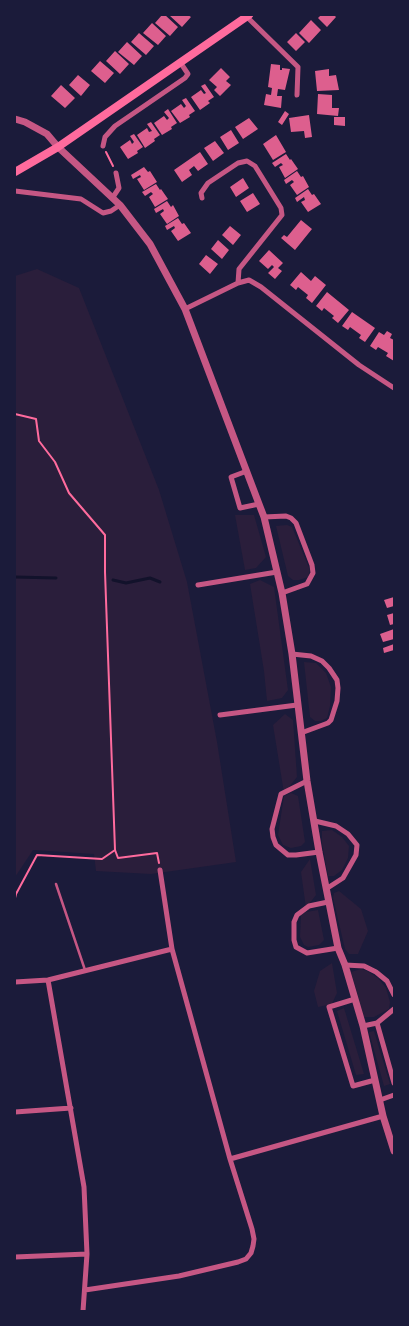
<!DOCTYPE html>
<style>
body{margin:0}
#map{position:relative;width:409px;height:1326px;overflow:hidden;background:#1b1b3a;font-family:Signika,sans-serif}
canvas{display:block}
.frame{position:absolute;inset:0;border:16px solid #1b1b3a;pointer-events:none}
</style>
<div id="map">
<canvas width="409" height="1326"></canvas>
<div class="frame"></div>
</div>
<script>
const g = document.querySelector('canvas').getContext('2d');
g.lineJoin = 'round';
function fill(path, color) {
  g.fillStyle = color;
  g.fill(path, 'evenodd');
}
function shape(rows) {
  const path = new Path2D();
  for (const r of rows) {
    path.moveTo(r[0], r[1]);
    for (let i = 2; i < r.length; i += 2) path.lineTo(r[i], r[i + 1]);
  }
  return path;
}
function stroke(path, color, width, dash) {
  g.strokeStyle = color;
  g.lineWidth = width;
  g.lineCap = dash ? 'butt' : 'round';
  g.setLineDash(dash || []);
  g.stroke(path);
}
fill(shape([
 [37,269,79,288,159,490,187,582,217,742,236,862,151,874,96,871,94,854,33,850,15,877,15,276],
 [235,515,254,515,266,557,256,568,245,570],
 [287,525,292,527,310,570,308,577,299,580,293,580,288,576,276,526],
 [260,580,274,587,288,690,282,698,267,701,264,671,250,584],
 [304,662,316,663,326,673,331,687,330,706,327,718,321,721,315,721,310,717],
 [285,714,293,720,297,777,284,793,273,725],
 [291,793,298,796,305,842,301,846,291,848,283,845,278,835,284,796],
 [332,830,342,837,349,846,348,858,342,870,334,876,328,876,322,843,322,831],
 [310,859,316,895,306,908,301,872],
 [339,891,361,909,368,931,358,954,349,954,345,949,333,898,334,893],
 [318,910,324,940,319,945,308,947,304,945,300,937,301,915,306,912],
 [332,963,337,993,329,1010,327,1005,318,1007,314,991,320,971],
 [361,969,367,971,378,978,386,988,390,1002,389,1009,374,1017,364,1017,351,972],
 [344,1008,364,1074,356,1075,337,1011],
 [374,1031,390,1084,384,1086,369,1032]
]), '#2a1e3b');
stroke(shape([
 [15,577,56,578],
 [113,580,126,583,150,578,160,582]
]), '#12122b', 3);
fill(shape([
 [162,15,165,15,178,27,170,36,155,23],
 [169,15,188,15,191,17,182,27],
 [321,15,334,15,336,17,327,27,318,18],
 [311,20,321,30,309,43,299,33],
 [152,23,166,36,158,45,143,33],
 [139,33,154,46,146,55,131,42],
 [296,33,305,42,296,51,287,42],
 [127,42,142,56,134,65,118,52],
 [115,51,129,64,120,74,106,61],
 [100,61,114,73,105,83,91,71],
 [271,64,280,65,280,70,282,70,282,68,290,69,285,90,278,89,277,96,282,96,281,108,264,105,266,94,271,95,272,88,268,87],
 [221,68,230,77,226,81,231,85,220,96,214,90,217,87,209,80],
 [329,69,329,76,336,75,339,90,317,91,315,71],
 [78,75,90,85,81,96,69,85],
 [205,84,214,97,208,101,210,103,200,110,191,97,201,90,204,94,206,93,201,86],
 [61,85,75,98,65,108,51,96],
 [318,94,332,95,332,108,339,108,338,116,317,114],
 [186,98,195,111,189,115,190,117,180,123,171,111,181,104,184,108,186,106,182,100],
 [168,109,177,123,171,127,172,129,162,135,154,123,164,116,167,120,169,118,164,112],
 [285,111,289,114,282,125,278,122],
 [309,115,312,137,305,138,304,131,291,132,289,118],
 [334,117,345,117,345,126,334,125],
 [249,118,258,129,243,139,235,127],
 [151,122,160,135,154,139,155,141,145,148,137,135,147,128,149,132,152,131,147,124],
 [231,130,239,143,228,150,220,137],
 [134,134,143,147,137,151,138,153,128,159,120,147,130,140,132,144,134,142,130,136],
 [276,135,286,152,273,160,263,144],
 [215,141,224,153,213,161,204,148],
 [200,152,208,164,198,171,194,166,189,170,192,175,182,182,174,170],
 [286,154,290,160,291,159,298,169,285,178,279,167,283,165,281,163,275,167,272,163],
 [144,167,148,172,150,171,157,182,144,190,137,179,141,177,140,175,133,179,131,175],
 [297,171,301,177,303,176,309,187,297,195,290,185,294,182,292,180,286,184,284,180],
 [243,178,249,188,236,197,230,187],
 [156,184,160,190,161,189,168,199,155,207,149,197,153,194,151,192,145,196,142,192],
 [308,189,312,195,314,194,321,204,308,212,301,202,305,200,304,197,297,202,295,198],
 [253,193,260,204,247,212,240,201],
 [167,201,171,207,173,205,179,216,167,224,160,214,164,211,163,209,156,213,154,209],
 [178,218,182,224,184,223,191,233,178,241,171,231,175,228,174,226,167,230,165,226],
 [301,220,312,229,295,250,281,238,284,235,287,237],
 [230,226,241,235,233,245,222,235],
 [218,240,229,250,222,259,211,249],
 [269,250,283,263,278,268,282,271,275,279,268,273,274,267,272,265,268,269,259,261],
 [206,255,218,264,210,274,199,264],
 [301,272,311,281,315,276,326,285,312,303,306,298,308,295,298,287,296,290,290,285],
 [327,292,349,310,338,323,332,318,334,316,324,308,322,311,316,306],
 [352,312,375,328,365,342,359,338,361,335,350,327,348,330,342,326],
 [387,331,392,334,390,338,394,340,394,361,386,356,388,353,378,347,376,350,370,346,379,332,384,335],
 [394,597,394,606,387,608,384,600],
 [394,613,394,624,390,625,387,615],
 [394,629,394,639,383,642,380,634],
 [394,644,394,650,384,653,383,648]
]), '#dd5f8e');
stroke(shape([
 [106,152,113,166],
 [15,414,36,419,39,441,55,462,69,493,105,535,105,572,115,850,118,858,157,853,159,863],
 [15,898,16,894,37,855,102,859,115,850]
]), '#ff6b9d', 2);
stroke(shape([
 [56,884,85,970]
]), '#c65784', 2.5);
stroke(shape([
 [247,17,298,67,297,95],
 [103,146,105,137,115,126,185,78,188,74,180,62],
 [15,191,81,199,103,213,111,211,120,205],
 [113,197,119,188,116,173],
 [202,198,201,193,208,183,238,163,247,161,255,166,281,208,282,215,239,269,238,283],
 [185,309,238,283,249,280,261,287,359,365,394,388],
 [247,471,231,477,240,508,259,504],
 [264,517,286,516,291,518,296,523,312,565,313,573,307,584,282,593],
 [198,585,277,572],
 [292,654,311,656,322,661,329,668,337,680,338,688,337,701,331,720,328,723,301,733],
 [220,715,297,705],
 [307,781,281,794,272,829,273,837,276,845,288,855,296,855,319,852],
 [315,821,336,826,348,834,357,845,356,855,343,878,326,889],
 [328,902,309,906,297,915,294,922,294,940,296,947,307,953,338,948],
 [345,965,364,966,376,972,387,981,394,995],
 [48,980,84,1187,87,1254,83,1311],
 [15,982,48,980,172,949],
 [355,999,329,1007,353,1086,375,1080],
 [394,1009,377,1023,394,1083],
 [363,1026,377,1023],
 [380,1100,394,1095],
 [15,1112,71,1108],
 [230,1159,383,1116],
 [15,1257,87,1254],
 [85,1290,179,1276,238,1262,246,1259,251,1253,253,1246,254,1239,252,1229,230,1159,172,949,160,870]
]), '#c65784', 5);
stroke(shape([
 [15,119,25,122,47,134,58,147,120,205,150,244,185,309,259,504,264,517,282,593,292,654,307,781,319,852,338,948,345,965,363,1026,383,1116,394,1151]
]), '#c65784', 7);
stroke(shape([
 [15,172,58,147,249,15]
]), '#ff6b9d', 8);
</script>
